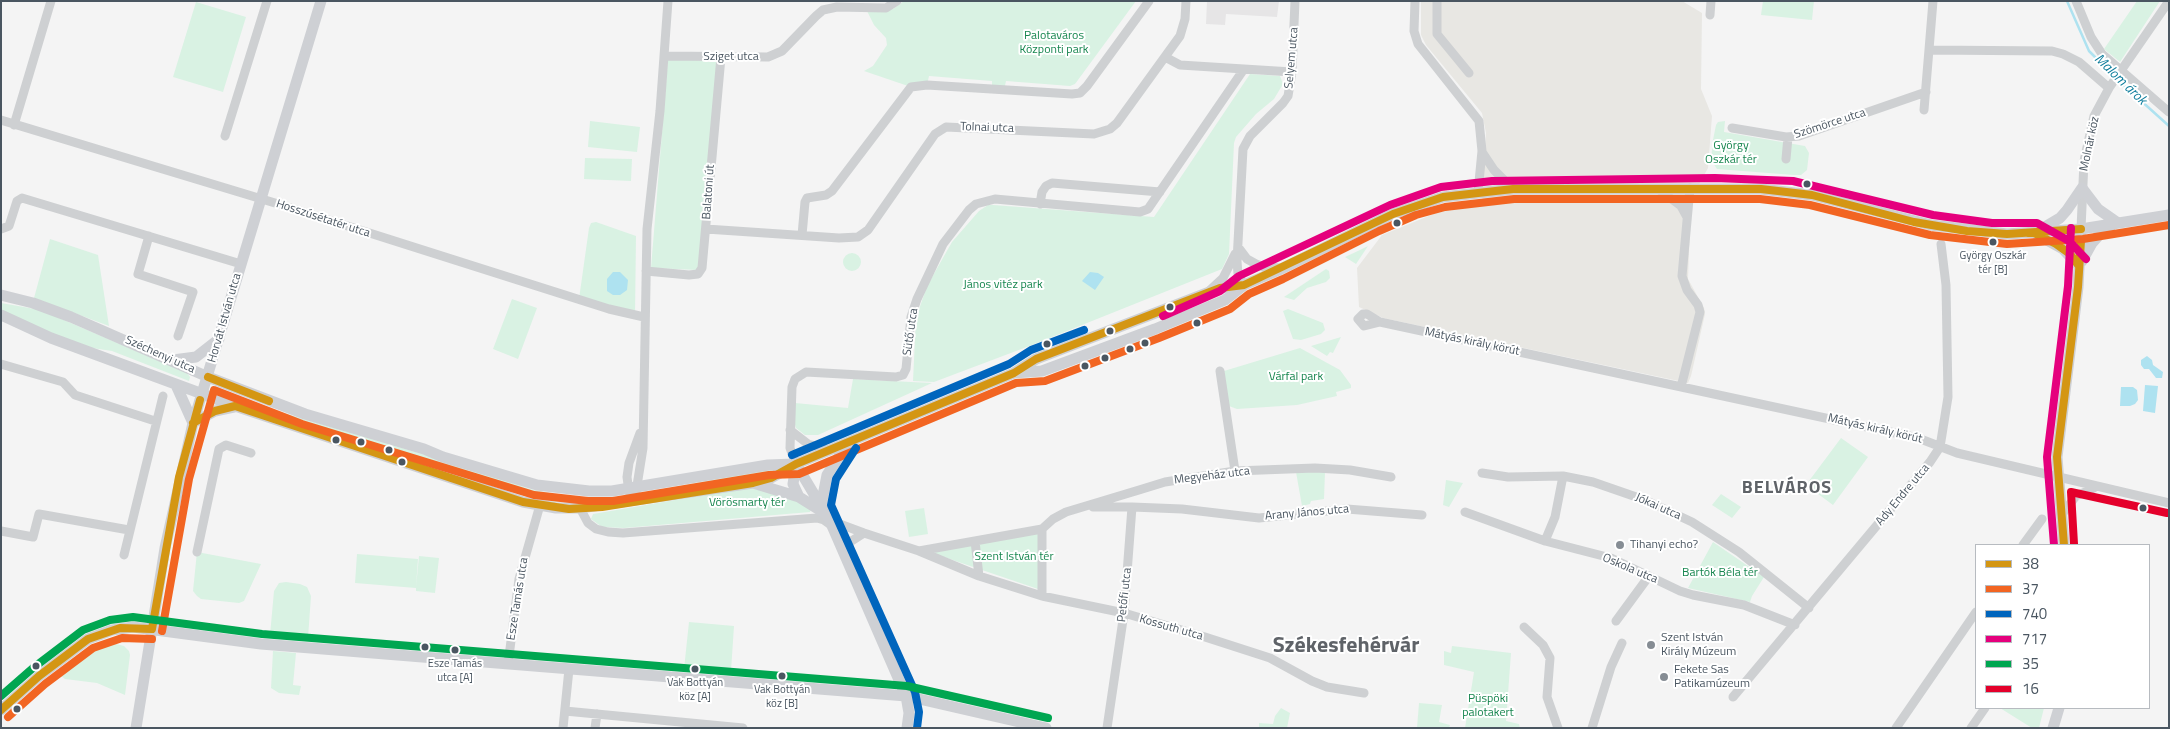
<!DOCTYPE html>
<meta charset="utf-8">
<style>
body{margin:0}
#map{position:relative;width:2170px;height:729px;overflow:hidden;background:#f4f4f4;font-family:"Titillium Web",sans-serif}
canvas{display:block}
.frame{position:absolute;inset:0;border:2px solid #4a5661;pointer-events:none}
.legend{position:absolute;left:1975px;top:544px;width:175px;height:165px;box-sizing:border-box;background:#fff;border:1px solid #b7bbc0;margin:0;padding:6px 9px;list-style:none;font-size:15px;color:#4a5661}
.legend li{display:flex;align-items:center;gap:10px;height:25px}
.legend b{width:25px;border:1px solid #b7bbc0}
</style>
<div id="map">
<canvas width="2170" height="729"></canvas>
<div class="frame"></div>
<ul class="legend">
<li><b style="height:6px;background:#d49613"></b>38</li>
<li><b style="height:6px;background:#f26522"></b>37</li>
<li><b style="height:6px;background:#0065bd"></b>740</li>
<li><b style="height:6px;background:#e5007d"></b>717</li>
<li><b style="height:6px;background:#00a651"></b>35</li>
<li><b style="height:6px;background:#e4002b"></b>16</li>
</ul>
</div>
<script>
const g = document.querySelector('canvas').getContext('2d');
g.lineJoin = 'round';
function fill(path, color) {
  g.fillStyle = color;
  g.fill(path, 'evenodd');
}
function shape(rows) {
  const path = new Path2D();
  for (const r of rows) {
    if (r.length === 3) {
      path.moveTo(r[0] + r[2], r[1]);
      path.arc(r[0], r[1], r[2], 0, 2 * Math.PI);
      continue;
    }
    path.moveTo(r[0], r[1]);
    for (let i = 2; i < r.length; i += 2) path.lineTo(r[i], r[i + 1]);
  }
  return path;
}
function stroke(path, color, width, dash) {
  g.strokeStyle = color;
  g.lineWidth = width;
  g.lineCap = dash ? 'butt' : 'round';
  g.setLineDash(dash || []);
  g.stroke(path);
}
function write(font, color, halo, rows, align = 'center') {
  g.font = font + ' "Titillium Web",sans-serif';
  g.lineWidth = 4;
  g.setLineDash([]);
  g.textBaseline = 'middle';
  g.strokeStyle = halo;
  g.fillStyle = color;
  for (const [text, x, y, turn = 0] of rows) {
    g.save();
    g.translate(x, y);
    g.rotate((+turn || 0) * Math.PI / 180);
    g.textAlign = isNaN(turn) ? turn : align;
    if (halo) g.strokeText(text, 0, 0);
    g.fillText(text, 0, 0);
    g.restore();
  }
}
fill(shape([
 [1421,1,1682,1,1702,13,1701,89,1712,116,1708,168,1691,199,1688,279,1704,308,1705,314,1691,376,1688,383,1383,318,1359,307,1357,268,1382,235,1441,211,1482,204,1486,133,1482,113,1426,45,1421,35]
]), '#e8e7e3');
fill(shape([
 [1207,1,1279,1,1277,17,1226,14,1225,25,1206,24]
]), '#e6e5e6');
fill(shape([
 [904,1,1136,1,1075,84,1070,86,1006,81,1004,90,992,87,992,81,929,76,927,85,911,87,864,71,873,66,887,45,886,38,874,25,867,11,893,9],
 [1763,1,1814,1,1812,20,1761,15],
 [2137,1,2160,1,2120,62,2104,49],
 [196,2,246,17,223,92,173,77],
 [668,59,717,61,698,270,651,268],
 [1250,74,1280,76,1283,84,1274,99,1256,114,1236,137,1234,143,1229,254,1222,269,1032,345,934,382,913,381,916,318,927,286,952,242,979,211,988,205,993,205,1154,217],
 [590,121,640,127,637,152,588,147],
 [1725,121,1724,132,1805,146,1809,153,1807,170,1801,175,1794,175,1717,169,1711,160,1713,140,1716,125,1718,122],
 [585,158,632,159,631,181,584,179],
 [596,222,636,236,635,316,579,299,589,228,591,223],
 [50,239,98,255,109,326,34,298],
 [1368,246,1356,264,1345,257,1360,250],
 [852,262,9],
 [1326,269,1329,271,1330,278,1326,282,1307,288,1294,300,1284,297],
 [512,299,537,308,518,359,493,349],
 [1,303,41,310,57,317,187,373,190,377,189,381,112,351,92,348,38,328,1,310],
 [1288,309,1323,323,1325,330,1321,334,1301,340,1293,339,1283,311],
 [1341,337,1333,353,1330,352,1327,356,1311,346],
 [1300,348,1340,370,1351,385,1351,388,1336,392,1337,396,1297,405,1237,409,1229,406,1224,371],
 [853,379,911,382,932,383,818,435,805,435,796,428,794,422,795,403,848,408],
 [218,390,267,408,473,469,530,489,574,498,573,502,551,502,530,497,476,481,218,394],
 [1841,438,1868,457,1833,505,1806,485],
 [774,468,776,471,651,494,648,492],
 [1296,472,1325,472,1324,499,1311,501,1310,504,1302,506],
 [1446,480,1463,483,1449,507,1443,505],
 [745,488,755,488,792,498,811,510,810,512,624,528,602,527,591,519,593,514],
 [1721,494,1741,507,1732,518,1712,505],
 [924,508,928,534,909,537,905,511],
 [1038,529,1038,589,932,553],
 [1713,542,1764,577,1752,596,1750,602,1688,588],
 [197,552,261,564,244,601,239,603,201,599,197,596,193,591],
 [357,554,418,559,416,587,419,556,439,558,435,593,416,591,416,588,355,583],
 [286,582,300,584,307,587,311,596,308,638,270,635,274,591,279,583],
 [689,622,734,626,731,671,684,669],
 [116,644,124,646,129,651,130,655,125,695,97,683,65,679,57,673,69,662,85,653,106,645],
 [1452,646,1511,653,1506,721,1519,724,1520,728,1465,728,1474,672,1444,665,1444,651,1451,653],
 [273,651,296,653,293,685,301,686,299,695,279,693,271,688],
 [1419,703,1442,705,1439,722,1450,725,1449,728,1417,728],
 [1281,708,1290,713,1287,728,1259,728,1259,723,1273,724,1275,716],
 [2000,708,2044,708,2039,728,2032,728]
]), '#d9f2e3');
fill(shape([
 [613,272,620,272,628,280,627,290,620,295,613,295,607,291,607,279],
 [1090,272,1098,273,1104,277,1095,290,1082,281],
 [2147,356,2152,360,2153,365,2163,372,2162,378,2156,378,2149,369,2144,369,2141,365,2141,360],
 [2145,385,2158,386,2155,413,2143,411],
 [2121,387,2133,387,2137,390,2138,400,2135,404,2130,406,2120,406]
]), '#aee2f0');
stroke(shape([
 [2067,1,2089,51,2114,76],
 [2118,80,2169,126]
]), '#aee2f0', 2.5);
stroke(shape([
 [1415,1,1414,31,1418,44,1479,121,1482,151,1478,192],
 [1437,1,1437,34,1469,73],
 [2076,1,2091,37,2102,54,2169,112],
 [1710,15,1711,1],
 [1929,50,2052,51,2063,54,2079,62,2109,88],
 [664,56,768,57,782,51,816,16,823,10,837,7,886,8,897,1],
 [1165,57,1180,65,1292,72],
 [1924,110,1933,1],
 [1,120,275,203,609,309,644,317],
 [14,125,51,1],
 [1732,128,1786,137,1799,136,1926,92],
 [225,136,267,1],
 [1482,152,1494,170,1513,189],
 [1786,159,1788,137],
 [1658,189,1681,206,1687,217],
 [1040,204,1042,192,1046,186,1052,183,1160,192],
 [1,229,9,226,17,201,22,198,241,264],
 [706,229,839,238,858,237,868,230,935,134,946,127,1094,134,1110,129,1117,123,1180,36,1185,19,1186,1],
 [2081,229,2084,161,2094,116,2109,88,2169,1],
 [802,235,805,202,807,198,826,195,832,191,911,87,927,85,1072,94,1080,93,1087,86,1149,1],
 [149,236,138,274,193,292,178,336],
 [1238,247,1247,259,1256,264,1264,267,1282,268],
 [646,271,689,275,698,274,702,268,721,57],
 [1244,285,1238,274,1237,261,1243,149,1250,136,1283,103,1288,96,1292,72,1295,1],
 [1210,290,1223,278,1235,254],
 [1380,322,1364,326,1358,319,1363,314,1367,314,1380,322,1918,438,1957,453,2169,503],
 [1,364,63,382,75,395,155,421],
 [1220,371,1235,471],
 [1681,387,1700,312,1698,305,1687,290,1682,276,1690,188],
 [790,430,808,444,829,450],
 [796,464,790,448,792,387,795,379,806,372,896,377,903,375,906,369,911,317,917,299,943,244,969,210,976,204,995,199,1140,212,1148,209,1244,69],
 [1482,473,1508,477,1563,476,1593,482,1645,500,1692,522,1739,552,1809,608],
 [629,492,627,477,629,463,640,433],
 [636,492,643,448,647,229,660,111,668,1],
 [1093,507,1132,507,1124,613,1107,728],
 [1132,507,1182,509,1259,518,1347,509,1422,515],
 [580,508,588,523,596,529,608,532,623,533,817,518,824,520,831,525],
 [1465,512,1545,541,1611,558,1680,591,1693,595,1744,605,1795,625],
 [2063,513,2076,496,2094,488],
 [828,517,837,523,864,533,919,551,979,576,1042,596,1124,613,1205,637,1270,658,1312,681,1327,687,1364,693],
 [1042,529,1053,519,1066,512,1139,490,1165,482,1235,471,1315,468,1350,470,1391,477],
 [1042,529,1042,596],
 [1,531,33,537,39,514,129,530],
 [975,541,979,576],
 [1545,541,1555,517,1563,476],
 [2023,545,2042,519],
 [919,551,1042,529],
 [197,552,219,449,226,445,251,453],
 [124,555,163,396],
 [845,556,850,542,864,533],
 [1616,621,1649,576],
 [1524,627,1543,645,1550,658,1547,697,1558,728],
 [508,664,519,579,540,505],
 [1733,697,1930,462,1940,447,1948,397,1946,285,1941,244],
 [565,711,743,728],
 [563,728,569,669],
 [595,728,597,714],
 [1592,728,1611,667,1622,643],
 [1896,728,1976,612],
 [1971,728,1985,708]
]), '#ced0d2', 9);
stroke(shape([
 [2082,188,2098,209,2118,223],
 [2038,231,2060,218,2067,210,2082,188],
 [2036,234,2063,249,2079,266],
 [2082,261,2092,243,2100,234,2111,226],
 [1,295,33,303,71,317,208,377,305,414,424,449,443,457,537,485,589,491,612,491,768,465,795,464],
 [1,315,51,338,235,406,523,502,556,508,580,508,753,483,771,478,796,464,1014,373,1036,359,1220,288,1244,285,1279,270,1393,214,1443,197,1513,189,1761,189,1812,195,1931,225,2007,234,2081,229,2169,215],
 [173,360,196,357,219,339],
 [1014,373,1042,371,1155,329,1225,300,1243,286],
 [176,385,193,423],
 [193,423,215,411,234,407],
 [796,464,830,521,906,696,909,713,907,728],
 [796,464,793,484,799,497],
 [753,483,799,497,823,512],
 [821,506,827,475,848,443],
 [2064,545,2057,457,2078,287,2081,229],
 [1,710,39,676,88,639,112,630,133,627,261,644,906,696,1046,728],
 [136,728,165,548,193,423,321,1],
 [2053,728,2059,708]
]), '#ced0d4', 11);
stroke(shape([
 [2028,233,2034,233,2056,244,2070,254,2079,266],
 [208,377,269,401],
 [193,423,215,411,235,406,523,502,569,509,602,507,753,483,771,478,796,464,1014,373,1036,359,1220,288,1244,285,1393,214,1443,197,1513,189,1761,189,1812,195,1914,222,1967,231,2007,234,2081,229],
 [2064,545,2057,457,2078,287,2081,241],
 [152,629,179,477,200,400],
 [1,710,39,676,88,639,120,628,152,629]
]), '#d49613', 8);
stroke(shape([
 [162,631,189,479,214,390,302,424,534,495,588,501,613,501,769,475,799,474,1016,383,1045,381,1159,338,1230,309,1249,294,1283,279,1379,231,1416,215,1445,207,1514,199,1760,199,1810,205,1930,235,2007,244,2083,239,2169,225],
 [8,717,45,684,93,648,122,638,152,639]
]), '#f26522', 8);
stroke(shape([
 [856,448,836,479,831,505,915,692,919,712,917,728],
 [792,455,1009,364,1031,350,1084,330]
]), '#0065bd', 8);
stroke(shape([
 [1163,316,1220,291,1239,276,1390,205,1441,187,1492,181,1715,178,1793,181,1933,215,1992,223,2037,223,2069,241,2086,259],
 [2054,545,2047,457,2068,286,2071,228]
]), '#e5007d', 8);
stroke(shape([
 [1,696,33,668,83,630,110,620,133,617,262,634,907,686,1048,718]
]), '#00a651', 8);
stroke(shape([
 [2074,544,2071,492,2167,513]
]), '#e4002b', 8);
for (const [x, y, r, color] of [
 [1807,184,4.5,"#4a5661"],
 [1397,223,4.5,"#4a5661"],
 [1993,242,4.5,"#4a5661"],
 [1170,307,4.5,"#4a5661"],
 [1197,323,4.5,"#4a5661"],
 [1110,331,4.5,"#4a5661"],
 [1145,343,4.5,"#4a5661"],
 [1047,344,4.5,"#4a5661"],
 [1130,349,4.5,"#4a5661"],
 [1105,358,4.5,"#4a5661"],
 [1085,366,4.5,"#4a5661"],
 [336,440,4.5,"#4a5661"],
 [361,442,4.5,"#4a5661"],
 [389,450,4.5,"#4a5661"],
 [402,462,4.5,"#4a5661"],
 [2143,508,4.5,"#4a5661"],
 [1620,545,5,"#868d94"],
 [1651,645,5,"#868d94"],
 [425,647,4.5,"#4a5661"],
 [455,650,4.5,"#4a5661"],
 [36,666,4.5,"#4a5661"],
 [695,669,4.5,"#4a5661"],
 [782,676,4.5,"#4a5661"],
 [1664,677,5,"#868d94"],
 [17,709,4.5,"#4a5661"]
]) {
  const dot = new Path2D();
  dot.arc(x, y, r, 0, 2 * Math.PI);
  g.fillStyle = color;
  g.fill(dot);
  stroke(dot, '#fff', 2);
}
write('11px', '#4a5661', '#fff', [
 ["György Oszkár",1993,256],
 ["tér [B]",1993,270],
 ["Esze Tamás",455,664],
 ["utca [A]",455,678],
 ["Vak Bottyán",695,683],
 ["köz [A]",695,697],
 ["Vak Bottyán",782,690],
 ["köz [B]",782,704]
]);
write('12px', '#17864f', '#fff', [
 ["Palotaváros",1054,36],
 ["Központi park",1054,50],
 ["György",1731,146],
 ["Oszkár tér",1731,160],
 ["János vitéz park",1003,285],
 ["Várfal park",1296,377],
 ["Vörösmarty tér",747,503],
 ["Szent István tér",1014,557],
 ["Bartók Béla tér",1720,573],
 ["Püspöki",1488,699],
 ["palotakert",1488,713]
]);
write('12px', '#4a5661', '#fff', [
 ["Sziget utca",731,57],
 ["Selyem utca",1292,58,-85],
 ["Szömörce utca",1830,124,-18],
 ["Tolnai utca",987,128,2],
 ["Molnár köz",2090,144,-78],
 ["Balatoni út",709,192,-86],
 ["Hosszúsétatér utca",323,219,18],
 ["Horvát István utca",225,318,-74],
 ["Sütő utca",911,332,-82],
 ["Mátyás király körút",1472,342,12],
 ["Széchenyi utca",160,355,24],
 ["Mátyás király körút",1875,429,13],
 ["Megyeház utca",1212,476,-7],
 ["Ady Endre utca",1903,495,-50],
 ["Jókai utca",1658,507,24],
 ["Arany János utca",1307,513,-5],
 ["Oskola utca",1630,569,23],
 ["Petőfi utca",1125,595,-84],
 ["Esze Tamás utca",518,599,-81],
 ["Kossuth utca",1171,628,16]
]);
write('12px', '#4a5661', '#fff', [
 ["Tihanyi echo?",1630,545],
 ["Szent István",1661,638],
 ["Király Múzeum",1661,652],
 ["Fekete Sas",1674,670],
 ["Patikamúzeum",1674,684]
], 'left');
write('italic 14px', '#0c7c9b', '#fff', [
 ["Malom árok",2120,80,44]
]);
g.letterSpacing = '1px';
write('bold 18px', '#5f6368', '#fff', [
 ["BELVÁROS",1787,489]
]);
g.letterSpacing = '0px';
write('bold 22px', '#5f6368', '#fff', [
 ["Székesfehérvár",1346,647]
]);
</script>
